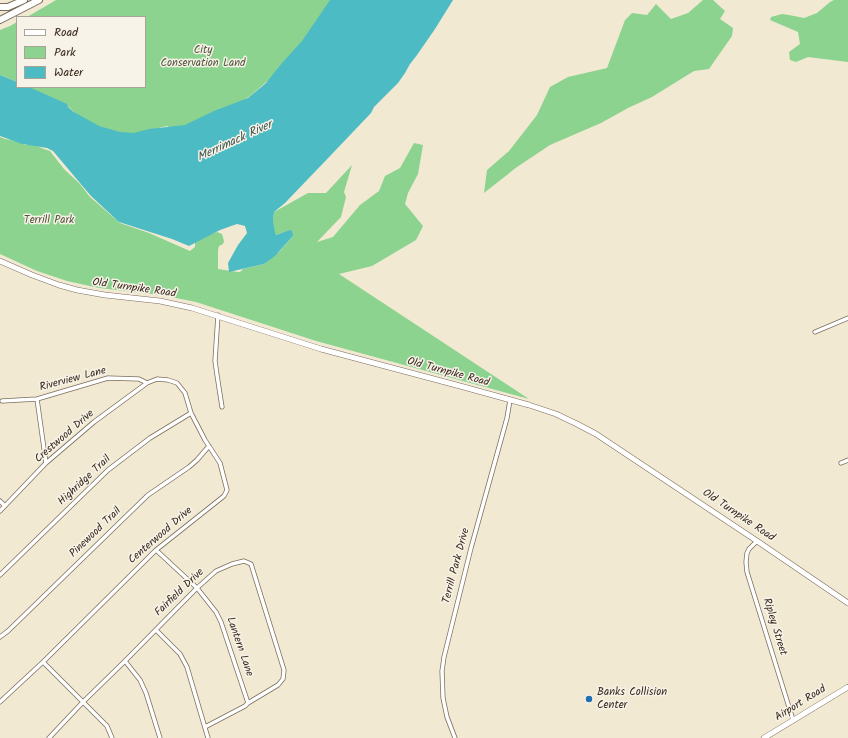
<!DOCTYPE html>
<style>
body{margin:0}
#map{position:relative;width:848px;height:738px;overflow:hidden;background:#f2e9d3;font-family:Kalam,sans-serif}
canvas{display:block}
.legend{position:absolute;left:16px;top:16px;width:130px;height:72px;box-sizing:border-box;background:#f7f3e8;border:1px solid #aca397;margin:0;padding:5px 7px;list-style:none;font-size:12px;color:#3b2a1e}
.legend li{display:flex;align-items:center;gap:8px;height:20px}
.legend b{width:20px;border:1px solid #aca397}
</style>
<div id="map">
<canvas width="848" height="738"></canvas>
<ul class="legend">
<li><b style="height:5px;background:#fff"></b>Road</li>
<li><b style="height:11px;background:#8cd38f"></b>Park</li>
<li><b style="height:11px;background:#4cbbc3"></b>Water</li>
</ul>
</div>
<script>
const g = document.querySelector('canvas').getContext('2d');
g.lineJoin = 'round';
function fill(path, color) {
  g.fillStyle = color;
  g.fill(path, 'evenodd');
}
function shape(rows) {
  const path = new Path2D();
  for (const r of rows) {
    path.moveTo(r[0], r[1]);
    for (let i = 2; i < r.length; i += 2) path.lineTo(r[i], r[i + 1]);
  }
  return path;
}
function stroke(path, color, width, dash) {
  g.strokeStyle = color;
  g.lineWidth = width;
  g.lineCap = dash ? 'butt' : 'round';
  g.setLineDash(dash || []);
  g.stroke(path);
}
function write(font, color, halo, rows, align = 'center') {
  g.font = font + ' Kalam,sans-serif';
  g.lineWidth = 3;
  g.setLineDash([]);
  g.textBaseline = 'middle';
  g.strokeStyle = halo;
  g.fillStyle = color;
  for (const [text, x, y, turn = 0] of rows) {
    g.save();
    g.translate(x, y);
    g.rotate((+turn || 0) * Math.PI / 180);
    g.textAlign = isNaN(turn) ? turn : align;
    if (halo) g.strokeText(text, 0, 0);
    g.fillText(text, 0, 0);
    g.restore();
  }
}
fill(shape([
 [56,0,333,0,318,23,272,77,250,96,237,105,211,119,173,129,167,126,137,133,109,133,81,118,70,108,59,101,27,87,145,87,145,17,27,17],
 [703,0,713,0,725,11,720,19,733,28,732,36,709,69,694,71,652,97,628,108,601,123,550,145,517,167,484,193,487,170,509,151,537,115,550,87,568,77,607,68,625,20,632,13,647,15,656,4,671,19,688,13],
 [834,0,848,0,848,62,808,57,796,62,790,60,789,52,800,44,798,32,770,20,771,17,782,14,789,15,804,18,817,13,830,2],
 [17,22,17,82,0,75,0,30,10,26],
 [0,137,5,139,21,142,25,145,34,145,44,149,50,151,64,169,80,184,90,197,120,223,149,233,190,251,195,247,195,240,217,232,222,234,224,241,223,244,219,246,218,250,218,269,238,272,240,272,243,269,264,264,280,251,293,236,289,230,279,234,276,235,274,233,273,220,274,212,308,193,326,193,352,165,344,192,346,197,341,217,317,242,333,237,360,205,379,191,385,176,400,168,414,143,423,145,418,174,408,193,405,204,423,226,416,240,372,266,339,274,529,399,316,341,196,302,161,295,99,288,67,281,37,271,0,254]
]), '#8cd38f');
fill(shape([
 [330,0,453,0,435,29,417,55,410,64,405,73,398,83,374,107,371,113,332,154,285,203,274,212,273,220,275,233,276,235,279,234,289,230,292,231,293,236,275,256,264,264,229,272,228,263,238,245,247,233,245,226,237,224,220,230,189,246,172,239,119,222,91,196,53,151,47,148,22,144,0,136,0,75,17,82,17,87,29,87,67,104,68,107,74,112,99,126,120,132,134,133,149,129,185,125,214,111,248,98,266,83,282,63,302,41]
]), '#4cbbc3');
const street = shape([
 [218,315,215,361,217,375,222,407],
 [815,332,848,318],
 [37,399,46,463],
 [2,401,37,399,108,378,139,379,147,383],
 [841,463,848,460],
 [0,501,5,506],
 [0,511,46,463,94,422,147,383,157,379,168,380,177,383,185,393,191,413,205,440,220,463,227,490,224,496,156,550,43,662,0,702],
 [757,541,749,549,747,553,746,562,747,572,793,720],
 [156,550,197,588,216,612,221,622,248,703],
 [0,575,108,470,150,438,191,413],
 [156,630,180,654,187,667,208,738],
 [0,637,8,631,148,495,189,467,197,460,209,446],
 [125,661,140,680,146,693,160,738],
 [43,662,107,726,112,738],
 [49,738,83,702,125,661,197,588,216,571,232,564,244,561,251,564,284,670,283,679,278,685,248,703,245,706,205,727],
 [455,738,447,717,443,698,442,671,444,657,471,548,507,418,510,400]
]);
const secondary = shape([
 [0,261,32,275,59,285,77,290,105,295,160,301,192,308,321,349,460,386,529,405,556,414,577,424,596,434,757,541,848,603],
 [764,738,848,687]
]);
const highway = shape([
 [0,7,8,7,24,0],
 [0,20,39,0]
]);
stroke(street, '#7b6d5d', 5);
stroke(secondary, '#7b6d5d', 6);
stroke(highway, '#7b6d5d', 8);
stroke(street, '#fff', 3.5);
stroke(secondary, '#fff', 5);
stroke(highway, '#fff', 6);
for (const [x, y, r, color] of [
 [589,699,4,"#1f6fb2"]
]) {
  const dot = new Path2D();
  dot.arc(x, y, r, 0, 2 * Math.PI);
  g.fillStyle = color;
  g.fill(dot);
  stroke(dot, '#f7f3e8', 1.5);
}
write('11px', '#4f543a', '#f7f3e8', [
 ["City",203,51],
 ["Conservation Land",203,64],
 ["Terrill Park",49,221]
]);
write('11px', '#3b2a1e', '#f7f3e8', [
 ["Old Turnpike Road",134,289,8],
 ["Old Turnpike Road",448,373,15],
 ["Riverview Lane",73,380,-15],
 ["Crestwood Drive",65,437,-41],
 ["Highridge Trail",85,481,-43],
 ["Old Turnpike Road",738,516,34],
 ["Pinewood Trail",96,533,-44],
 ["Centerwood Drive",161,536,-41],
 ["Terrill Park Drive",457,566,-75],
 ["Fairfield Drive",180,593,-44],
 ["Ripley Street",774,627,73],
 ["Lantern Lane",239,647,71],
 ["Airport Road",801,704,-32]
]);
write('11px', '#3b2a1e', '#f7f3e8', [
 ["Banks Collision",597,693],
 ["Center",597,706]
], 'left');
write('italic 12px', '#405650', '#f7f3e8', [
 ["Merrimack River",235,142,-25]
]);
</script>
